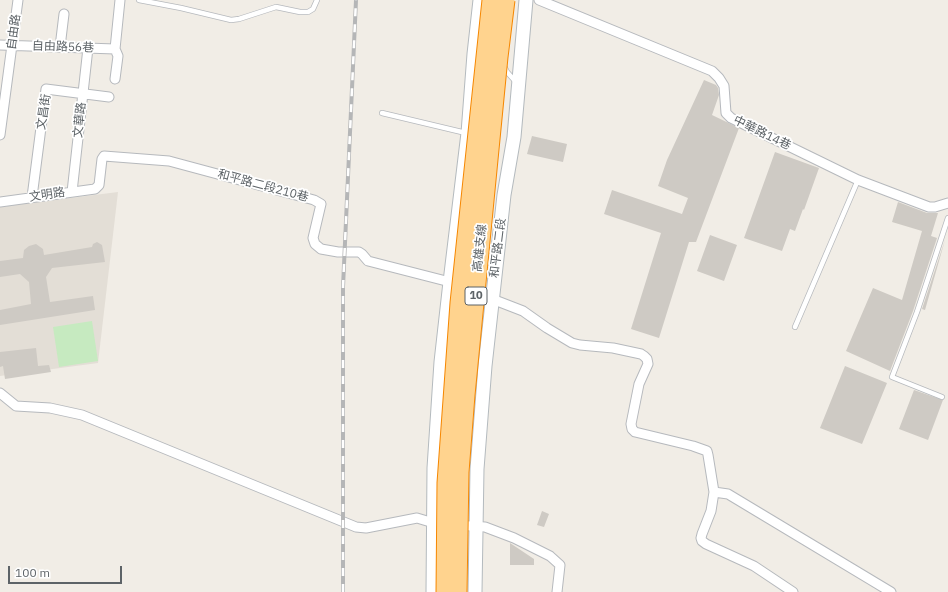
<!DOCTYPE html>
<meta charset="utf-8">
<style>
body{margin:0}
#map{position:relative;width:948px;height:592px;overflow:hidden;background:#f1ede6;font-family:"IBM Plex Sans",sans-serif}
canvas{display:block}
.scale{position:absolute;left:8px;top:566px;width:114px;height:18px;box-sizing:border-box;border:2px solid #5d6367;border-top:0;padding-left:5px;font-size:12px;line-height:14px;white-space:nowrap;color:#5d6367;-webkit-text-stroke:3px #fff;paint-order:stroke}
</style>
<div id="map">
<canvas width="948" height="592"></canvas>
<div class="scale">100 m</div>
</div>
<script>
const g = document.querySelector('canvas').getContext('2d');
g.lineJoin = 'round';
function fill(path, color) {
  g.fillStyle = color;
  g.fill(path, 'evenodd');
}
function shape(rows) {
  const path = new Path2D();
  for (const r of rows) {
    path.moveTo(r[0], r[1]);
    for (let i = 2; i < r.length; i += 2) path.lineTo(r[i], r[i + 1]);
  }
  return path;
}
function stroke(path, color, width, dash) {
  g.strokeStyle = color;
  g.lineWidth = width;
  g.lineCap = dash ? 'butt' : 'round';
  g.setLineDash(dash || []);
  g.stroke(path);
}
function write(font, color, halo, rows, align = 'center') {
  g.font = font + ' "IBM Plex Sans","Noto Sans TC",sans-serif';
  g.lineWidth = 3.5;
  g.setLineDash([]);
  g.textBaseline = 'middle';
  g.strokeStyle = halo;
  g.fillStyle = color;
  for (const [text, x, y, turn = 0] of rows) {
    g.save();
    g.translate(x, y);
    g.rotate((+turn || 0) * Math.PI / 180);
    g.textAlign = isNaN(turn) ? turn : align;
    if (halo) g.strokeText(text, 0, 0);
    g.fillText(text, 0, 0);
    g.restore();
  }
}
fill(shape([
 [118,192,98,363,0,376,0,207]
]), '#e3ded6');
fill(shape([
 [92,321,98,361,59,367,53,327]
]), '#c6eac0');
fill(shape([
 [704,80,716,85,718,88,719,95,712,115,739,128,696,242,689,242,659,338,631,329,661,233,604,214,612,190,682,214,688,198,658,186,667,160],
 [532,136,567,144,563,162,527,154],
 [775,152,819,168,804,210,803,209,795,231,790,229,782,251,744,238],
 [898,202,927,213,938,213,931,236,937,238,913,311,890,371,846,351,873,288,902,300,922,231,892,222],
 [710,235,737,245,724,281,697,271],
 [945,240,925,310,922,309],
 [97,242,102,245,105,262,52,268,46,277,50,302,93,296,95,310,0,325,0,310,31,304,29,282,20,274,0,277,0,261,23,258,24,250,29,246,36,244,43,249,44,255,92,247,93,244],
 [36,348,38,366,49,365,51,372,5,379,3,366,0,367,0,352],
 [845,366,887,383,862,444,820,428],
 [914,390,943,400,928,440,899,429],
 [542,511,549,514,544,527,537,525],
 [510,543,534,559,534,565,510,565]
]), '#cecac4');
const lane = shape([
 [139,0,181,8,231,20,239,19,276,7,300,12,308,12,313,9,317,0],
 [504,66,507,72,516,82],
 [382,113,466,133],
 [795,327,858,180],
 [942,397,892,377,917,312,948,218]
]);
const street = shape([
 [539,0,712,71,719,78,724,86,726,113,731,118,858,180,929,207,935,207,948,203],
 [0,45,115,49],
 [60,47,64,14],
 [115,49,120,0],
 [115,49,118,56,115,79],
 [0,135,18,0],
 [72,192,88,48],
 [32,197,46,89,109,97],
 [0,202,95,189,99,185,102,159,104,156,169,161,314,200,321,204,313,238,315,244,321,249,338,252,359,252,362,254,368,261,372,262,450,282],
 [492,299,523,311,547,328,572,343,580,345,613,348,641,354,644,356,647,359,648,364,639,384,631,424,632,429,635,432,693,446,707,451,708,455,714,492,711,511,702,534,701,538,702,541,706,544,754,566,793,592],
 [0,393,16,406,50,408,82,415,356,527,366,528,417,518,437,524],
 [714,492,728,494,891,592],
 [456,525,485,527,514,538,550,556,560,565,557,592]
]);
const secondary = shape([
 [433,592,434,468,441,362,450,282,468,133,474,54,480,0],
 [475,592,477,469,485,366,504,195,514,137,526,0]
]);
stroke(lane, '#b6b9bd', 6);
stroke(street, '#b6b9bd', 11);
stroke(secondary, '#b4babe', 15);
stroke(lane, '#fff', 4.5);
stroke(street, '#fff', 9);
stroke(secondary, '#fff', 13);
const rail = shape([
 [343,592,343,287,356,0]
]);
stroke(rail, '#b5b6b7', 4);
stroke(rail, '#fff', 2.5, [8]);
const highwayBridge = shape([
 [445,592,446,483,459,303,491,0],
 [458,592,460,472,466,395,499,57,506,0]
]);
stroke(highwayBridge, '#f68700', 19, []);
stroke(highwayBridge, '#ffd38e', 17);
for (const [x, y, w] of [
 [476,296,22]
]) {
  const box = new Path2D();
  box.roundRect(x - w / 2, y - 9, w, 18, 3);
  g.fillStyle = '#fff';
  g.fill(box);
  stroke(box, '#5d6367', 1);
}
write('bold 11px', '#5d6367', null, [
 ["10",476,296]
]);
write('12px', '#5d6367', '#fff', [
 ["自由路",14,32,-82],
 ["自由路56巷",63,47,2],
 ["文昌街",44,112,-81],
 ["文華路",80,120,-84],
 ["中華路14巷",762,133,26],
 ["和平路二段210巷",263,186,15],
 ["文明路",47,195,-8],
 ["高雄支線",480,248,-84],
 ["和平路二段",498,248,-83]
]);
</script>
